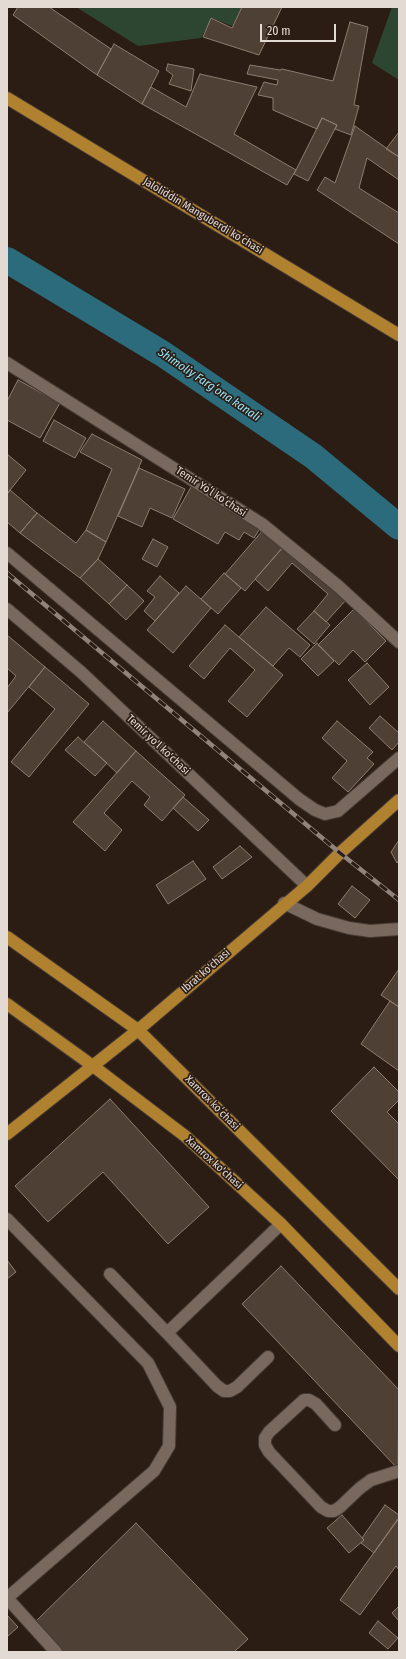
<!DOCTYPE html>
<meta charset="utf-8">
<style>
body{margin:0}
#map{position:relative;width:406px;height:1659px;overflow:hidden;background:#2b1d14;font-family:"Fira Sans Condensed",sans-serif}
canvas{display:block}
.frame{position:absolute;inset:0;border:8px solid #e4dad4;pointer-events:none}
.scale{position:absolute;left:260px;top:24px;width:76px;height:18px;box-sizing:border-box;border:2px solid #e4dad4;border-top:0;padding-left:5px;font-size:12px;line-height:14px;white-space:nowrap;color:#e4dad4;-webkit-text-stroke:3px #2b1d14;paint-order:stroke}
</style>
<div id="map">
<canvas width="406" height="1659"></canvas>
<div class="frame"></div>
<div class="scale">20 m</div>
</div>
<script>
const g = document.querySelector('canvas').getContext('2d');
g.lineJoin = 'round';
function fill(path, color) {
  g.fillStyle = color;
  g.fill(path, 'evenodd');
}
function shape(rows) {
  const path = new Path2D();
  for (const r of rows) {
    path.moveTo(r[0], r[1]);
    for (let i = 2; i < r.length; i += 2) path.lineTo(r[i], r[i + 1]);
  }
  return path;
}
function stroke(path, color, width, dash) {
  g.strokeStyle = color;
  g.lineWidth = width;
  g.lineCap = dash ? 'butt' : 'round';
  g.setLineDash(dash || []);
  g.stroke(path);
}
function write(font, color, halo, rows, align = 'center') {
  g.font = font + ' "Fira Sans Condensed",sans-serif';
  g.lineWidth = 3.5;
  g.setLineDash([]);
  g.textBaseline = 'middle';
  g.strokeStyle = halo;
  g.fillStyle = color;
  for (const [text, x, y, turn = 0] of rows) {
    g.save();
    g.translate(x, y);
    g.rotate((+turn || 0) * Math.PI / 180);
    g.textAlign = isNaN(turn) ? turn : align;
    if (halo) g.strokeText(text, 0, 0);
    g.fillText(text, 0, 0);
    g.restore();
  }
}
fill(shape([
 [76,7,242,7,232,26,212,18,201,38,138,46],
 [392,7,399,7,399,80,372,63]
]), '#2d4632');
stroke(shape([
 [7,260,163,354,313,456,399,527]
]), '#2b6b7b', 26);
const building = shape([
 [18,7,49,7,111,49,97,75,13,15,18,7],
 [242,7,282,7,259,55,203,37,211,18,232,28,242,7],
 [350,22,368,27,354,105,359,106,351,135,335,129,337,125,322,118,317,129,273,110,273,98,258,95,264,82,277,85,278,80,247,74,250,65,280,70,282,69,333,81,350,22],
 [114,44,159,71,142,104,97,75,114,44],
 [168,64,194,69,191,91,169,84,173,75,166,70,168,64],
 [200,74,257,87,234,134,296,170,287,185,142,104,151,87,186,107,200,74],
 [322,118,337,125,308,181,294,174,322,118],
 [355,126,399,157,399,180,367,158,359,188,399,213,399,244,317,190,325,177,335,183,355,126],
 [399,132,399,157,386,149,399,132],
 [18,380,60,403,40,438,7,420,7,401,18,380],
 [54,420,86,438,75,458,43,441,54,420],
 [92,434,142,460,106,542,86,530,112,469,80,452,92,434],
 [7,454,26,470,7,494,7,454],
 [139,468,185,489,172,518,150,508,142,527,118,516,139,468],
 [191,487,261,527,254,538,244,532,239,540,225,532,218,544,173,519,191,487],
 [10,490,37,513,20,533,7,522,7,494,10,490],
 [37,513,76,543,86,530,106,542,98,559,80,578,20,533,37,513],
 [264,529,284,546,245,591,225,574,264,529],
 [153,539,168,547,157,567,142,559,153,539],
 [284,546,346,600,326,622,314,611,328,594,292,563,268,591,255,579,284,546],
 [98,559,127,585,109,604,80,578,98,559],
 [224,573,241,588,218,614,201,599,224,573],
 [160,576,179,593,155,621,144,611,155,597,147,591,160,576],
 [127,585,144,601,126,620,109,604,127,585],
 [186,586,211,608,173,653,147,630,186,586],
 [266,607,310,645,300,657,289,648,273,666,239,637,266,607],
 [354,609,386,641,365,662,353,650,339,665,318,645,354,609],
 [314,611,330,625,314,644,297,629,314,611],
 [225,625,283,675,247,717,228,701,255,670,230,648,204,679,189,666,225,625],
 [7,635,45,667,7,713,7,688,16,676,7,668,7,635],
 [317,643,334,661,318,676,301,659,317,643],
 [367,663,389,687,370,705,348,680,367,663],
 [45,667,89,704,29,777,11,762,55,709,29,687,45,667],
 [380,716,399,733,399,742,392,750,369,728,380,716],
 [103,721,136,751,117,773,84,742,103,721],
 [337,721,373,752,367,758,374,764,348,792,332,778,347,761,322,738,337,721],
 [78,737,107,763,95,776,65,750,78,737],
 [136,751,185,795,162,821,144,805,150,797,132,781,104,813,122,830,105,851,73,822,136,751],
 [183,797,209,820,198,831,173,808,183,797],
 [399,840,399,860,397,863,391,852,399,840],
 [240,846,252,857,222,879,213,867,240,846],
 [193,861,206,879,168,904,156,885,193,861],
 [352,886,370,900,355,918,338,904,352,886],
 [399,969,399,1007,381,995,399,969],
 [390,1001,399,1007,399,1071,361,1044,390,1001],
 [374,1067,399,1092,399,1100,387,1112,399,1124,399,1180,331,1111,374,1067],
 [110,1099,209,1207,168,1244,103,1172,48,1222,15,1186,110,1099],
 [7,1260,16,1272,7,1279,7,1260],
 [281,1266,399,1390,398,1469,242,1304,281,1266],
 [385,1505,399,1515,399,1518,374,1553,361,1543,364,1540,362,1538,385,1505],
 [342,1515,364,1540,349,1553,327,1528,342,1515],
 [397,1520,399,1521,399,1570,396,1566,360,1615,340,1600,397,1520],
 [136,1523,248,1639,234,1652,63,1652,35,1622,136,1523],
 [399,1606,399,1621,392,1613,399,1606],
 [7,1615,18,1627,7,1637,7,1615],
 [378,1621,398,1638,388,1649,369,1633,378,1621]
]);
fill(building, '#4f4035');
stroke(building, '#8d7c6f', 1);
const minor = shape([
 [7,363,262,524,338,586,399,642],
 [7,553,299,799,315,810,325,814,338,811,399,758],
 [7,609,81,672,307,886],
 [284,903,317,919,349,928,370,931,399,929],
 [7,1219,148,1363,170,1407,169,1446,154,1471,7,1598],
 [110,1274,167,1333,281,1224],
 [167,1333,217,1386,224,1391,230,1391,237,1387,268,1357],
 [335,1425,316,1404,309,1400,304,1400,269,1432,265,1438,265,1445,269,1452,321,1507,328,1511,334,1511,340,1507,360,1488,371,1480,399,1471],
 [7,1598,56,1652]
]);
const major = shape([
 [7,98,399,335],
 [7,937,138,1030,399,1289],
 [7,1004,93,1066,185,1136,281,1224,399,1346],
 [7,1134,138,1030,307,886,340,853,399,800]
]);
stroke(minor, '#453a34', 14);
stroke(major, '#453a34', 14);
stroke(minor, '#79685d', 12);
stroke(major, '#b0812f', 12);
const rail = shape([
 [7,573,340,853,399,900]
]);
stroke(rail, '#8f837c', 4.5);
stroke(rail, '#2b1d14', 3, [9]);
write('11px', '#e4dad4', '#2b1d14', [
 ["Jaloliddin Manguberdi koʻchasi",203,216,31],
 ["Temir Yoʻl koʻchasi",211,492,33],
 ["Temir yo'l ko'chasi",158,745,43],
 ["Ibrat ko'chasi",206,971,-41],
 ["Xamrox koʻchasi",212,1103,45],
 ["Xamrox ko'chasi",214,1163,42]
]);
write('italic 12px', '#97e3f7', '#2b1d14', [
 ["Shimoliy Fargʻona kanali",209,385,34]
]);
</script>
